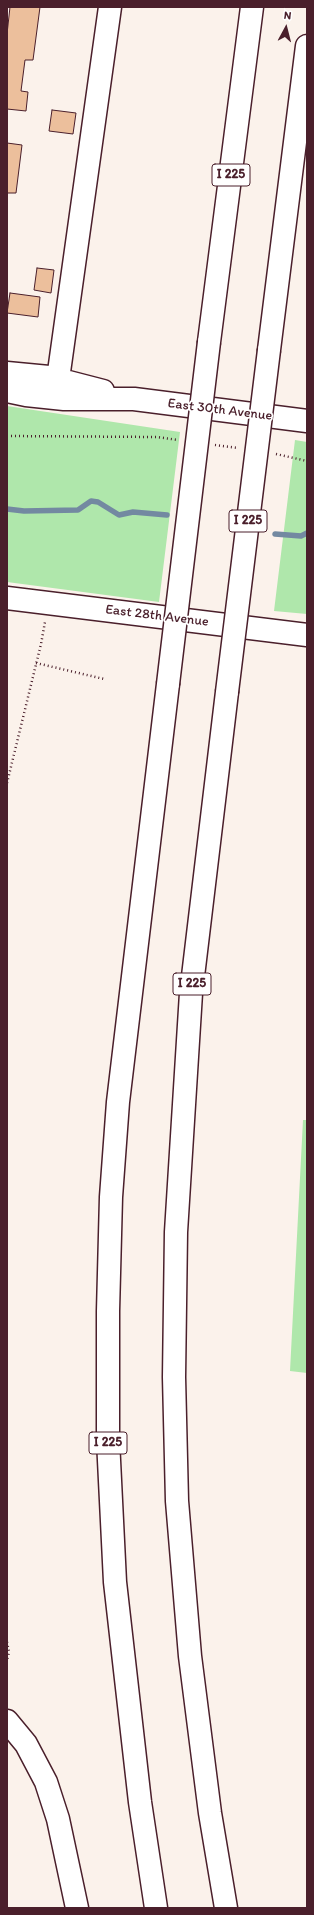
<!DOCTYPE html>
<style>
body{margin:0}
#map{position:relative;width:314px;height:1915px;overflow:hidden;background:#fbf2eb;font-family:Itim,sans-serif}
canvas{display:block}
.frame{position:absolute;inset:0;border:8px solid #4a1f2b;pointer-events:none}
.north{position:absolute;left:266px;top:8px;width:40px;height:40px;-webkit-text-stroke:3px #fff;paint-order:stroke;rotate:7deg;font-size:11px;font-weight:700;line-height:16px;text-align:center;color:#4a1f2b}
.north::after{content:'';display:block;margin:auto;width:14px;height:18px;background:#4a1f2b;clip-path:polygon(50% 0,100% 100%,50% 72%,0 100%)}
</style>
<div id="map">
<canvas width="314" height="1915"></canvas>
<div class="frame"></div>
<div class="north">N</div>
</div>
<script>
const g = document.querySelector('canvas').getContext('2d');
g.lineJoin = 'round';
function fill(path, color) {
  g.fillStyle = color;
  g.fill(path, 'evenodd');
}
function shape(rows) {
  const path = new Path2D();
  for (const r of rows) {
    path.moveTo(r[0], r[1]);
    for (let i = 2; i < r.length; i += 2) path.lineTo(r[i], r[i + 1]);
  }
  return path;
}
function stroke(path, color, width, dash) {
  g.strokeStyle = color;
  g.lineWidth = width;
  g.lineCap = dash ? 'butt' : 'round';
  g.setLineDash(dash || []);
  g.stroke(path);
}
function write(font, color, halo, rows, align = 'center') {
  g.font = font + ' Itim,sans-serif';
  g.lineWidth = 3.5;
  g.setLineDash([]);
  g.textBaseline = 'middle';
  g.strokeStyle = halo;
  g.fillStyle = color;
  for (const [text, x, y, turn = 0] of rows) {
    g.save();
    g.translate(x, y);
    g.rotate((+turn || 0) * Math.PI / 180);
    g.textAlign = isNaN(turn) ? turn : align;
    if (halo) g.strokeText(text, 0, 0);
    g.fillText(text, 0, 0);
    g.restore();
  }
}
fill(shape([
 [7,406,180,432,159,602,7,582],
 [295,440,307,442,307,614,274,611],
 [303,1120,307,1120,307,1373,290,1371]
]), '#afe7ab');
stroke(shape([
 [7,509,24,511,78,510,91,501,98,502,119,515,133,512,167,515],
 [275,534,301,536,307,533]
]), '#7389a1', 5.5);
const building = shape([
 [10,7,40,7,33,60,25,60,21,91,28,92,26,111,7,109,7,34,10,7],
 [52,110,76,113,73,134,49,131,52,110],
 [7,143,22,145,16,193,7,193,7,143],
 [37,268,54,270,51,293,34,290,37,268],
 [10,293,40,297,38,317,7,313,10,293]
]);
fill(building, '#ecbf9c');
stroke(building, '#4a1f2b', 1);
const minor = shape([
 [7,373,49,377,103,391],
 [58,379,110,7],
 [7,391,26,395,64,399,134,399,307,421],
 [7,598,307,635],
 [7,1721,26,1744,46,1782,58,1819,77,1908]
]);
const highway = shape([
 [209,342,252,7],
 [269,350,307,46],
 [156,1908,140,1802,115,1582,108,1440,108,1311,111,1197,118,1102,168,684],
 [226,1908,210,1813,190,1656,177,1501,174,1377,176,1232,191,993,227,692]
]);
stroke(minor, '#4a1f2b', 25);
stroke(highway, '#4a1f2b', 25);
stroke(shape([
 [7,436,157,437,178,440],
 [215,445,238,448],
 [276,454,307,461],
 [36,663,104,679],
 [7,783,41,644,45,622],
 [7,1642,9,1652,7,1660]
]), '#4a1f2b', 2.5, [1, 3]);
stroke(minor, '#fff', 22);
stroke(highway, '#fff', 22);
const highwayBridge = shape([
 [168,684,209,342],
 [227,692,269,350]
]);
stroke(highwayBridge, '#4a1f2b', 25, []);
stroke(highwayBridge, '#fff', 22);
for (const [x, y, w] of [
 [231,175,38],
 [248,521,38],
 [192,984,38],
 [108,1443,38]
]) {
  const box = new Path2D();
  box.roundRect(x - w / 2, y - 11, w, 22, 3);
  g.fillStyle = '#fff';
  g.fill(box);
  stroke(box, '#4a1f2b', 1);
}
write('bold 13px', '#4a1f2b', null, [
 ["I 225",231,175],
 ["I 225",248,521],
 ["I 225",192,984],
 ["I 225",108,1443]
]);
write('14px', '#4a1f2b', '#fff', [
 ["East 30th Avenue",220,410,7],
 ["East 28th Avenue",157,616,7]
]);
</script>
